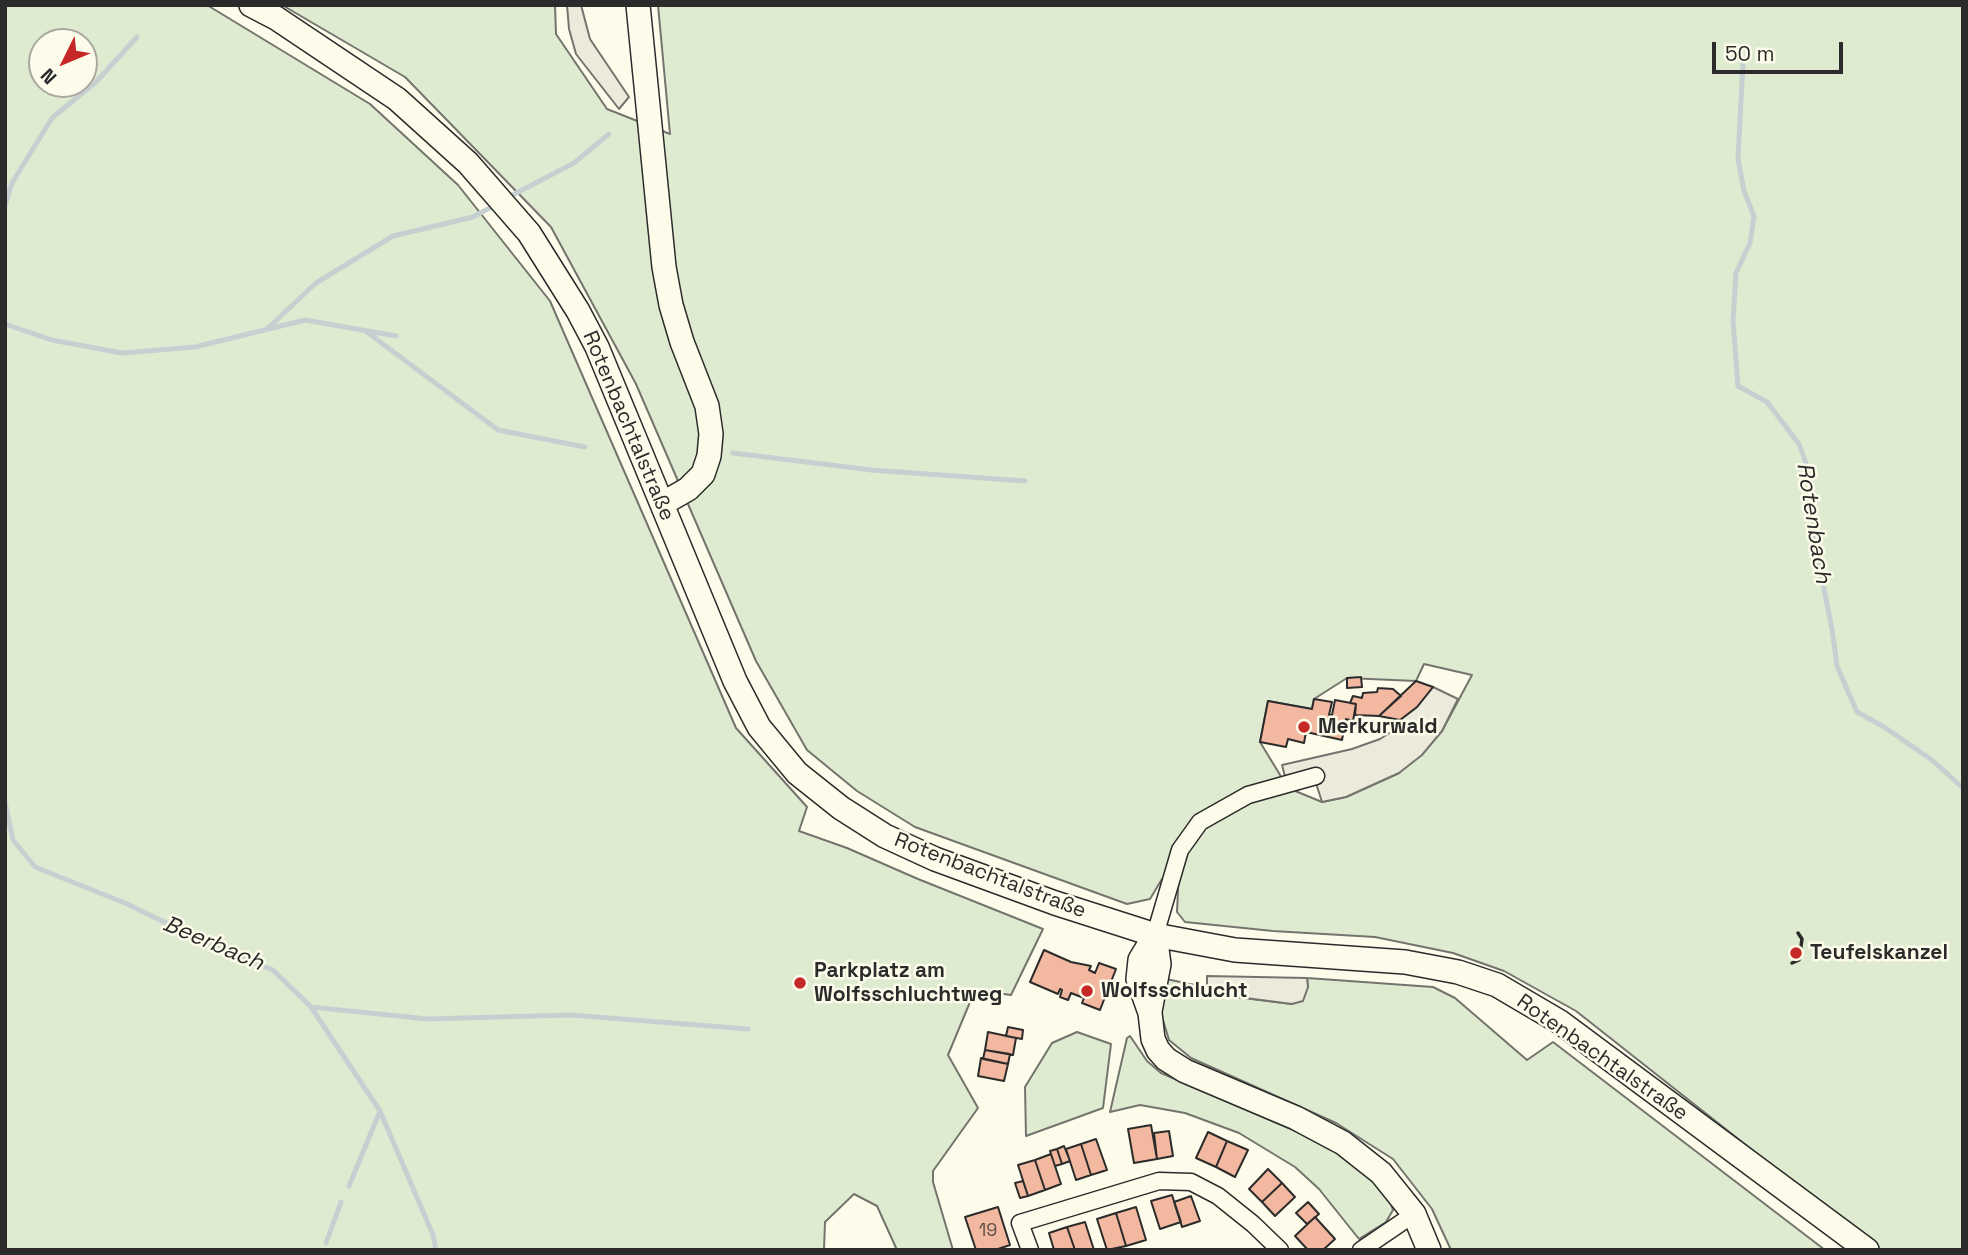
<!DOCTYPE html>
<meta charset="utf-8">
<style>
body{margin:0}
#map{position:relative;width:1968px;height:1255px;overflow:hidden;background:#fdfbea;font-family:"Space Grotesk",sans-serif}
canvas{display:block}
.frame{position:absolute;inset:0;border:7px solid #2b2b2b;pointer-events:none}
.north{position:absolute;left:28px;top:28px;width:70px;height:70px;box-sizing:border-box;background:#fdfbea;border:2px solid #a9a89e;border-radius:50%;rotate:227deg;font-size:19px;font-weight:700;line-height:28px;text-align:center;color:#2b2b2b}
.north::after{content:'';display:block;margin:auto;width:24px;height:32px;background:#c62828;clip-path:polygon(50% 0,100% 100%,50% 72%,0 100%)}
.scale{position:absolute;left:1712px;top:42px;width:131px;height:32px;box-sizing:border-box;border:4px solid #2b2b2b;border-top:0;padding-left:9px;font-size:21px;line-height:24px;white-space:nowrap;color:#2b2b2b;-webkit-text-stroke:5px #fdfbea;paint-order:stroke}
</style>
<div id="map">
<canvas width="1968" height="1255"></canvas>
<div class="frame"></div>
<div class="north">N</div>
<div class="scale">50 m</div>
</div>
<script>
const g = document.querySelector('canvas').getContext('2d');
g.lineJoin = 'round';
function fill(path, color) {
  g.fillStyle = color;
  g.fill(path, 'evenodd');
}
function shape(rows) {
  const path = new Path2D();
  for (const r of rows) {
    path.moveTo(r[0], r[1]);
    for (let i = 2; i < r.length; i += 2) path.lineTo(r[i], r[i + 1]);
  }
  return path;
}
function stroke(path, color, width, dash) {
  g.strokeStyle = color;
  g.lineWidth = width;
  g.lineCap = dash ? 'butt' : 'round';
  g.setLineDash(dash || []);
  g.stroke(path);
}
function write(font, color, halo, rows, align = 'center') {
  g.font = font + ' "Space Grotesk",sans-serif';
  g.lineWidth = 5;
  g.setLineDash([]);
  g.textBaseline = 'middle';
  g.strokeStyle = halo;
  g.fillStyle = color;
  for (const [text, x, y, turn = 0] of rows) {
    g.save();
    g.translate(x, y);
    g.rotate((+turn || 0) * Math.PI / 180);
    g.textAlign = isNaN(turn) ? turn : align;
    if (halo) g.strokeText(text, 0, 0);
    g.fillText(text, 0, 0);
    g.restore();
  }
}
const green = shape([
 [5,5,207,5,370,104,458,185,550,301,736,728,807,807,799,831,847,848,918,879,1043,929,1011,995,975,990,948,1055,978,1108,933,1171,933,1182,953,1250,897,1250,877,1206,854,1194,825,1222,824,1250,5,1250,5,5],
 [84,42,84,84,42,84,42,42,84,42],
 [282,5,555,5,556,34,607,109,670,134,658,5,1963,5,1963,1250,1879,1250,1576,1011,1504,971,1453,953,1375,937,1273,931,1185,922,1177,912,1179,869,1162,879,1150,899,1127,904,915,827,857,791,807,750,756,661,636,384,551,227,405,77,282,5],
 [1424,664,1472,675,1442,731,1399,773,1346,797,1322,802,1288,788,1260,742,1268,701,1312,709,1314,699,1347,678,1416,681,1424,664],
 [1307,978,1433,987,1455,998,1527,1060,1553,1042,1825,1250,1451,1250,1432,1209,1393,1159,1336,1123,1191,1058,1169,1040,1159,1007,1166,979,1195,985,1195,992,1292,1004,1308,987,1307,978],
 [1077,1032,1111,1044,1103,1108,1026,1136,1025,1087,1052,1043,1077,1032],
 [1130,1036,1147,1061,1161,1073,1321,1142,1358,1166,1388,1195,1393,1210,1386,1222,1359,1239,1319,1189,1295,1167,1239,1133,1185,1113,1140,1105,1110,1112,1127,1038,1130,1036]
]);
fill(green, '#deebd1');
stroke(green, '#74746e', 2);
const parking = shape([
 [567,5,581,5,590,39,629,97,619,109,576,54,569,29,567,5],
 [1433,687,1458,699,1442,731,1422,755,1399,773,1346,797,1322,802,1315,780,1288,788,1282,765,1352,749,1380,739,1399,727,1400,720,1417,707,1433,687],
 [1207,976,1307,978,1308,987,1303,1001,1292,1004,1207,993,1207,976]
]);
fill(parking, '#eceadb');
stroke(parking, '#74746e', 2);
stroke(shape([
 [1743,63,1738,159,1744,191,1754,216,1750,243,1736,273,1733,321,1738,386,1767,402,1799,444,1811,477,1816,549,1832,629,1837,666,1857,712,1884,727,1932,760,1963,788],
 [505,199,574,163,609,134],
 [5,206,12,183,52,118,96,82,137,37],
 [5,324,52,340,122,353,195,347,305,320,396,336],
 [267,329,316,283,393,236,473,217,497,204],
 [367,332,498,430,585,447],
 [733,453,871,470,1025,481],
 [5,802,13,840,35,867,125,903,220,949,273,970,311,1007,380,1111,433,1235,436,1250],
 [311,1007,427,1019,571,1015,748,1029],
 [349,1186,380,1111],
 [326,1243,341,1202]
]), '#c7d0d0', 5);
const building = shape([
 [1361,677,1362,687,1347,688,1347,678,1361,677],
 [1416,681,1433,687,1417,707,1400,720,1379,716,1416,681],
 [1378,688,1393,689,1401,696,1379,716,1355,715,1356,704,1350,703,1353,696,1362,698,1363,693,1377,692,1378,688],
 [1314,699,1332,702,1329,715,1332,715,1335,700,1356,704,1353,721,1346,719,1342,740,1306,732,1304,743,1288,739,1286,747,1260,742,1268,701,1312,709,1314,699],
 [1044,950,1071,962,1091,966,1089,970,1095,973,1099,963,1116,969,1100,1010,1082,1003,1084,998,1071,993,1068,1000,1060,997,1062,990,1060,989,1058,994,1030,982,1044,950],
 [1008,1027,1023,1030,1022,1039,1006,1036,1008,1027],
 [988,1032,1016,1038,1013,1055,985,1050,988,1032],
 [985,1050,1010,1054,1008,1064,983,1059,985,1050],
 [981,1058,1008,1064,1004,1081,978,1076,981,1058],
 [1151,1125,1157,1159,1134,1163,1128,1129,1151,1125],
 [1169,1131,1173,1156,1157,1159,1154,1133,1169,1131],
 [1208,1132,1227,1141,1216,1167,1196,1158,1208,1132],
 [1096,1139,1107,1170,1091,1175,1081,1144,1096,1139],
 [1227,1141,1248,1150,1235,1177,1216,1167,1227,1141],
 [1081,1144,1091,1175,1076,1180,1066,1149,1081,1144],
 [1064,1146,1070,1161,1062,1164,1057,1149,1064,1146],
 [1057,1149,1062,1164,1055,1166,1050,1151,1057,1149],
 [1051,1154,1061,1184,1045,1190,1035,1160,1051,1154],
 [1035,1160,1045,1190,1028,1196,1018,1165,1035,1160],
 [1268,1169,1282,1183,1262,1202,1249,1189,1268,1169],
 [1023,1181,1028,1196,1020,1198,1015,1183,1023,1181],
 [1282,1183,1295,1197,1275,1216,1262,1202,1282,1183],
 [1172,1195,1181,1222,1160,1229,1151,1201,1172,1195],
 [1191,1196,1200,1221,1182,1227,1174,1202,1191,1196],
 [1308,1202,1319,1214,1307,1224,1296,1213,1308,1202],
 [998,1207,1010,1245,995,1250,976,1250,965,1217,998,1207],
 [1136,1207,1146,1240,1126,1246,1116,1213,1136,1207],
 [1116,1213,1126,1246,1107,1250,1097,1219,1116,1213],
 [1315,1217,1335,1239,1323,1250,1308,1250,1295,1236,1315,1217],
 [1085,1222,1094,1250,1075,1250,1067,1227,1085,1222],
 [1067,1227,1075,1250,1054,1250,1049,1233,1067,1227]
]);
fill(building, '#f2b8a0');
stroke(building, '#2b2b2b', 2);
const street = shape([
 [1155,935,1180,850,1200,822,1248,795,1316,776],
 [1030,1250,1020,1223,1159,1181,1191,1182,1218,1196,1253,1224,1280,1250],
 [1361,1250,1414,1214]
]);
const secondary = shape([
 [251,5,276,18,397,99,468,163,529,233,578,311,597,347,735,681,759,727,797,773,841,808,885,836,935,859,1055,903,1155,935,1235,950,1405,962,1458,972,1497,985,1560,1022,1867,1250],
 [638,5,664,267,671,305,682,342,707,406,711,434,709,456,703,474,688,489,662,504],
 [1155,935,1140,960,1138,979,1150,1013,1153,1039,1158,1050,1166,1059,1185,1071,1296,1118,1343,1143,1381,1173,1414,1214,1429,1250],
 [1150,1011,1159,964,1155,935]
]);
stroke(street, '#2b2b2b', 19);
stroke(secondary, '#2b2b2b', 26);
stroke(street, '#fdfbea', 16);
stroke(secondary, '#fdfbea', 23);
stroke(shape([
 [1792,963,1799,960,1802,939,1798,933]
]), '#2b2b2b', 3.5);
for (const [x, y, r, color] of [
 [1304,727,7,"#c62828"],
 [1796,953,7,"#c62828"],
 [800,983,7,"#c62828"],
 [1087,991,7,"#c62828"]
]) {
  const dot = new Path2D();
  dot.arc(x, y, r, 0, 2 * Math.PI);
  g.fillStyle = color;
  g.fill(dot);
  stroke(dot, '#fdfbea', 2.5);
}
write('18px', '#5d4e48', null, [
 ["19",988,1231]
]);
write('21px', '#2b2b2b', '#fdfbea', [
 ["Rotenbachtalstraße",628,426,67],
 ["Rotenbachtalstraße",990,876,21],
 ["Rotenbachtalstraße",1602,1058,35]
]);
write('bold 21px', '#2b2b2b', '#fdfbea', [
 ["Merkurwald",1318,727],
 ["Teufelskanzel",1810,953],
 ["Parkplatz am",814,971],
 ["Wolfsschluchtweg",814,995],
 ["Wolfsschlucht",1101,991]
], 'left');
write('italic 23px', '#2b2b2b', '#fdfbea', [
 ["Rotenbach",1813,523,81],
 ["Beerbach",213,944,23]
]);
</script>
